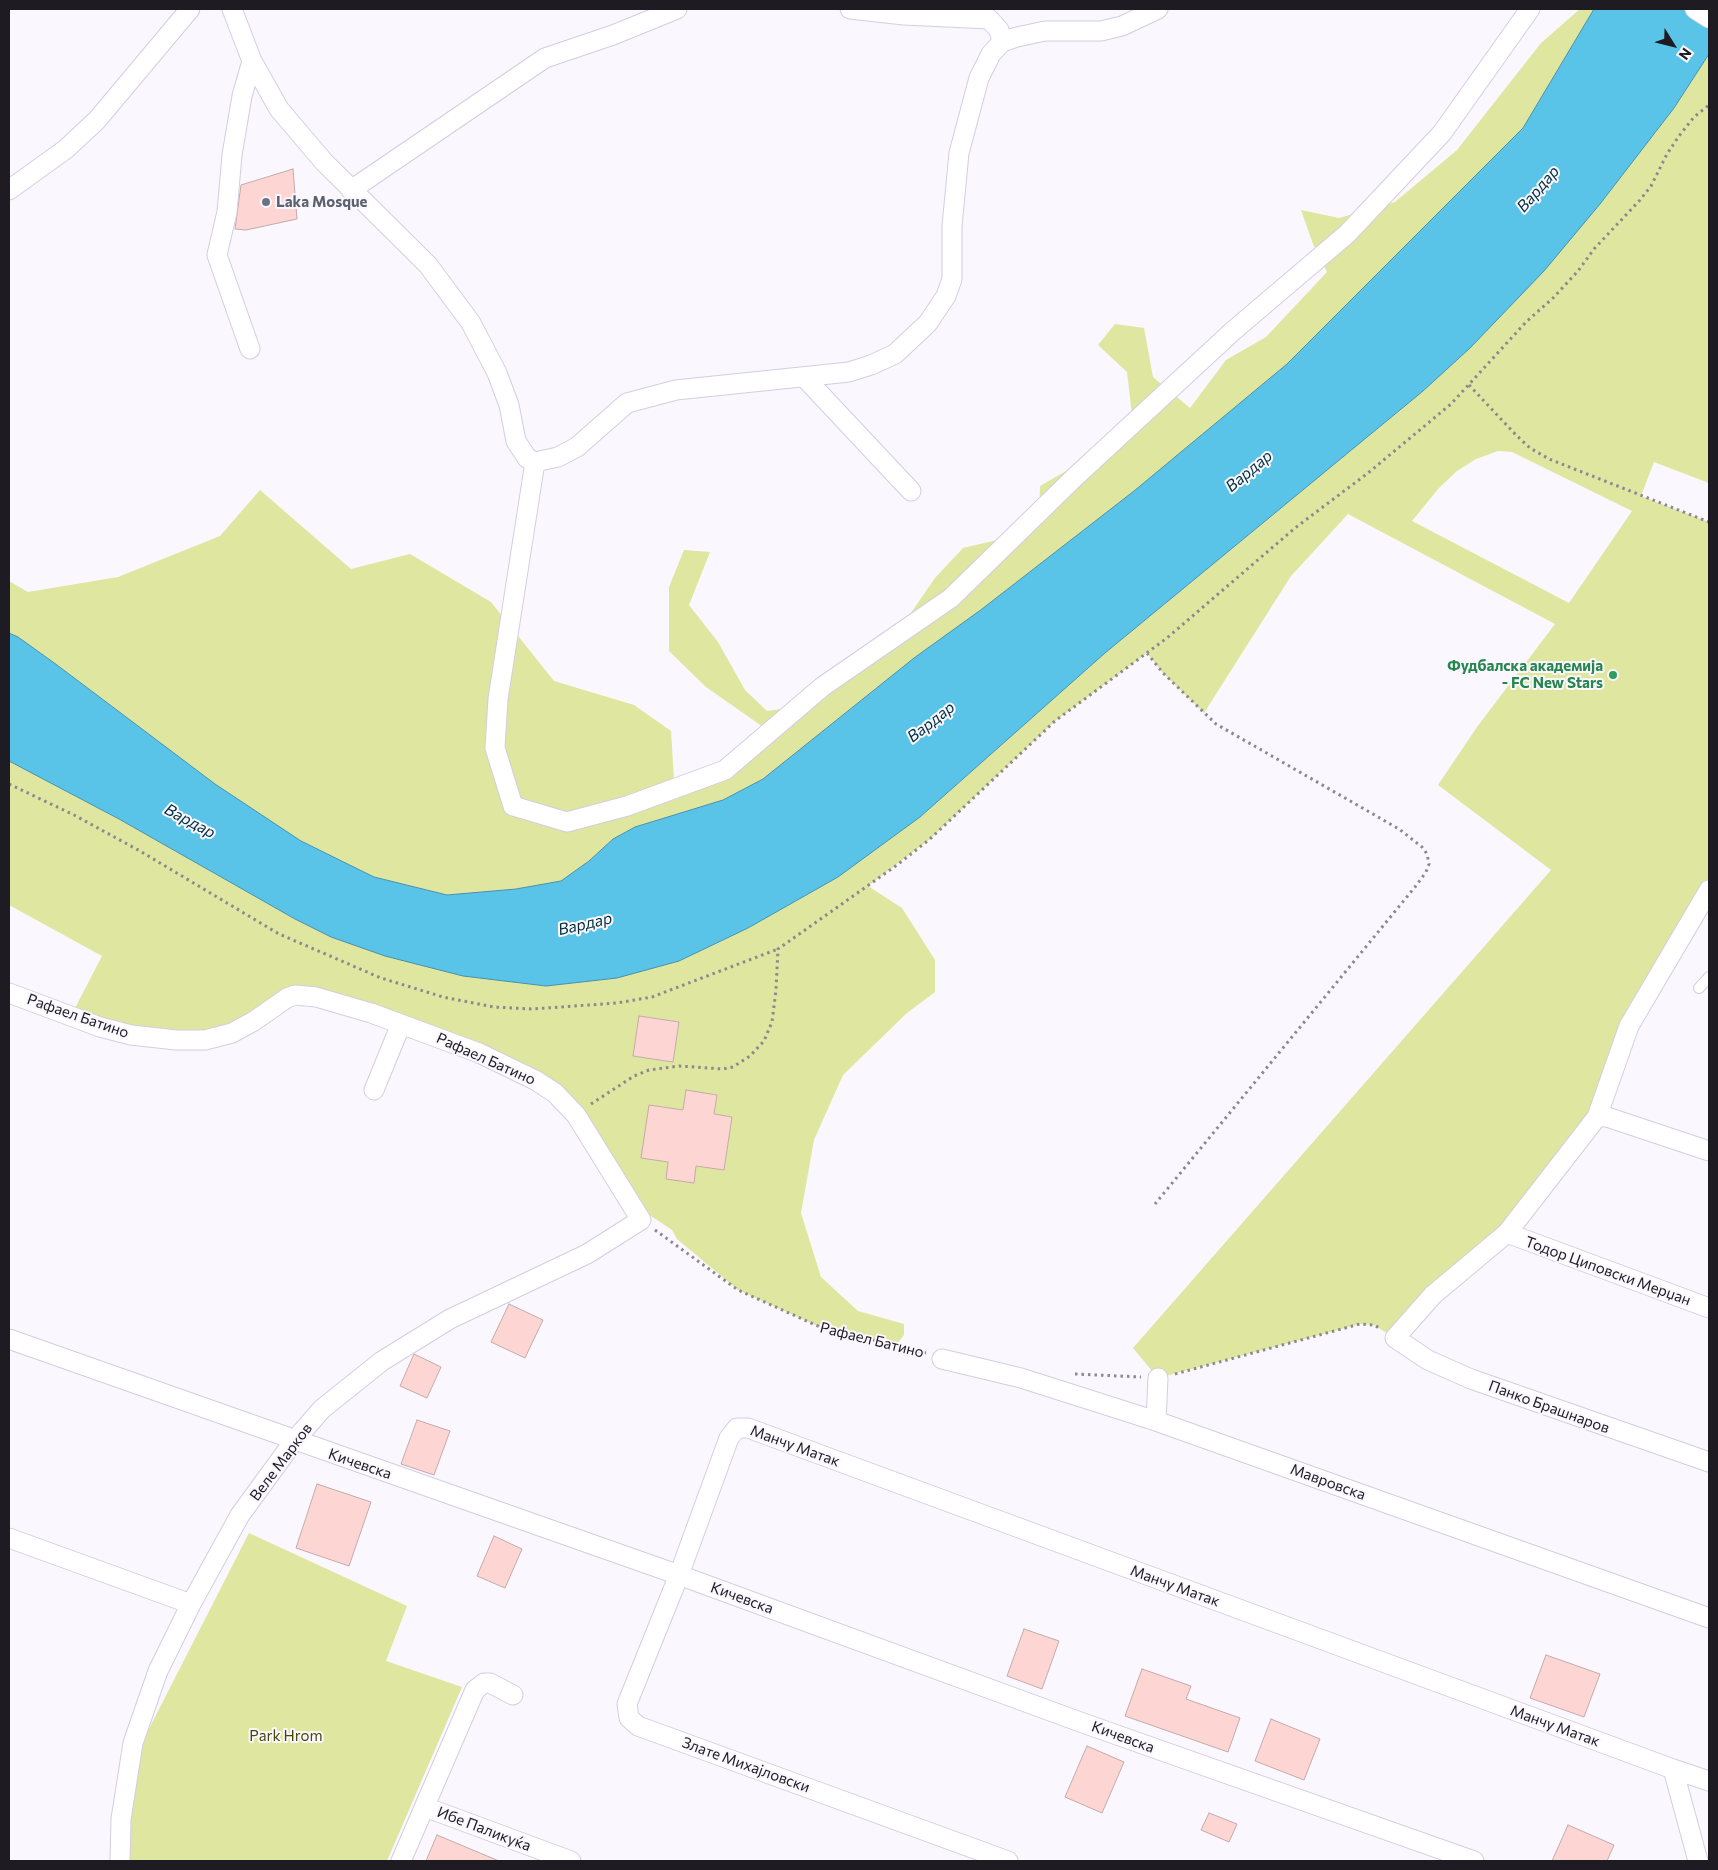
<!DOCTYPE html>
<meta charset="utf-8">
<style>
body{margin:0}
#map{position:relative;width:1718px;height:1870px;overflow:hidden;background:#faf7ff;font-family:Commissioner,sans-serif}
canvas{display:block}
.frame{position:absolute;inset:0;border:10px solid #1e1b22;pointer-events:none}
.north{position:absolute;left:1648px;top:20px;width:50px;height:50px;-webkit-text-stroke:4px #faf7ff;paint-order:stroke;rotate:126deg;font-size:14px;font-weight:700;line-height:20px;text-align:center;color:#1e1b22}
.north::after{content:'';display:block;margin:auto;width:18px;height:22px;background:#1e1b22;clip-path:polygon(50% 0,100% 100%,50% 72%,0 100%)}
</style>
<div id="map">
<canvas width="1718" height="1870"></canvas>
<div class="frame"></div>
<div class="north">N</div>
</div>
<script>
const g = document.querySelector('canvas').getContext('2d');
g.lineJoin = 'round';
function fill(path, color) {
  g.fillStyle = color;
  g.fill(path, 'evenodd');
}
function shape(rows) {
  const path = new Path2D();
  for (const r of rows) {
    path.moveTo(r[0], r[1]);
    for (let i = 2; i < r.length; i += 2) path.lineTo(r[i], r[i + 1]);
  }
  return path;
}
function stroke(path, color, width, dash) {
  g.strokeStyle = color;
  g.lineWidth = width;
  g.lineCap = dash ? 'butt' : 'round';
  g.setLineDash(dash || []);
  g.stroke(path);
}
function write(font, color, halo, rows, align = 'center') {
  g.font = font + ' Commissioner,sans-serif';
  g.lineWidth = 4;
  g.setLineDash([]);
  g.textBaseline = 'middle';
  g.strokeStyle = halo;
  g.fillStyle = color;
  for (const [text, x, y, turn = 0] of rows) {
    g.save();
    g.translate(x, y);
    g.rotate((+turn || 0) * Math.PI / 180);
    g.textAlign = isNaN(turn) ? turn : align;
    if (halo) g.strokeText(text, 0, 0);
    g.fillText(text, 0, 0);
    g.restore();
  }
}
fill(shape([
 [1580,9,1594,9,1523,128,1287,364,1134,491,982,609,914,658,763,779,723,800,635,827,613,839,589,861,561,881,516,889,447,895,374,877,301,841,215,784,57,665,18,637,9,633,9,581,28,592,118,577,220,536,260,490,351,569,410,554,491,602,554,681,634,705,671,731,674,780,738,754,766,729,706,687,669,651,669,587,684,550,710,552,689,605,718,642,745,690,767,711,818,704,869,660,906,620,935,578,963,548,997,540,1039,525,1040,486,1106,448,1133,423,1127,372,1098,345,1115,324,1144,328,1153,377,1190,408,1226,360,1266,337,1327,272,1313,244,1301,210,1339,218,1395,202,1457,150,1541,43],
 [1709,54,1709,483,1654,462,1641,496,1709,522,1709,890,1668,961,1597,1117,1537,1194,1395,1338,1374,1325,1360,1324,1158,1378,1133,1348,1551,870,1438,785,1477,727,1555,624,1348,514,1291,576,1204,713,1163,673,1147,653,1055,721,930,839,868,886,902,908,935,960,935,992,907,1013,843,1075,814,1140,801,1213,821,1277,858,1311,904,1324,904,1335,896,1345,820,1327,738,1290,677,1239,672,1230,633,1204,547,1087,316,997,205,1040,71,1016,102,956,9,905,9,761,119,819,295,919,331,937,679,961,748,928,838,877,920,817,1105,653,1423,391,1600,204,1674,108],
 [1498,451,1512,452,1632,511,1569,603,1412,521,1439,488,1457,471,1476,459],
 [639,1016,679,1022,673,1062,633,1056],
 [686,1091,717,1095,714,1114,732,1117,724,1170,696,1166,694,1183,666,1178,668,1162,649,1105,683,1110],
 [249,1533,407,1606,386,1661,462,1687,387,1861,125,1861,130,1766]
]), '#dfe69f');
const water = shape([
 [1594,9,1709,9,1709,54,1674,108,1600,204,1544,271,1470,348,1423,391,1105,653,920,817,838,877,748,928,679,961,617,978,546,986,463,976,385,956,331,937,295,919,119,819,9,761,9,633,18,637,57,665,215,784,301,841,374,877,447,895,516,889,561,881,589,861,613,839,635,827,723,800,763,779,914,658,982,609,1134,491,1287,364,1523,128,1594,9]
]);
fill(water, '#59c4e8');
stroke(water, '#4791ad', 1);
const building = shape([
 [293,169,297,219,246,230,235,229,241,185,293,169],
 [639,1016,679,1022,673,1062,633,1056,639,1016],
 [686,1090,717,1095,714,1114,732,1117,724,1170,696,1166,694,1183,666,1179,668,1162,641,1158,649,1105,683,1110,686,1090],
 [509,1304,543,1320,525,1358,491,1342,509,1304],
 [414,1354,441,1367,427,1398,400,1386,414,1354],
 [417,1420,450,1431,434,1475,401,1464,417,1420],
 [317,1484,371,1502,349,1566,296,1548,317,1484],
 [494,1536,522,1549,505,1588,477,1576,494,1536],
 [1024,1629,1059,1641,1042,1689,1007,1676,1024,1629],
 [1546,1655,1600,1674,1584,1717,1530,1698,1546,1655],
 [1142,1669,1191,1686,1186,1699,1240,1718,1228,1752,1125,1716,1142,1669],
 [1271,1719,1320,1739,1304,1780,1255,1761,1271,1719],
 [1087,1746,1124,1762,1102,1813,1065,1797,1087,1746],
 [1209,1813,1237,1824,1229,1842,1201,1830,1209,1813],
 [1568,1825,1614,1845,1607,1861,1552,1861,1568,1825],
 [437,1835,499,1861,426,1861,437,1835]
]);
fill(building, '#fdd6d4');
stroke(building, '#c3aaa9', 1);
const lane = shape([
 [1699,988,1709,977]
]);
const street = shape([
 [232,9,252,61,279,109,324,162,428,265,471,323,497,373,509,405,516,441,527,458,535,462,558,457,577,447,627,403,676,390,849,372,871,365,895,354,928,323,946,296,952,279,952,226,959,153,979,78,991,54,1002,42,1017,37,1045,31,1101,31,1122,26,1158,9],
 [850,9,904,15,989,19,999,30,1002,42],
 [1695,9,1709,18],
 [9,190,66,149,97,120,190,9],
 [351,190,545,58,613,35,677,9],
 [250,349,217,255,227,212,232,155,242,96,252,61],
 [805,378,911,491],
 [535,462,498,699,495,748,513,806,567,822,627,806,725,770,822,687,951,598,1075,477,1233,331,1347,234,1442,133,1530,9],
 [1709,890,1629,1026,1597,1117,1507,1233,1433,1295,1395,1338,1428,1360,1471,1379,1709,1462],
 [9,993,100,1027,131,1035,176,1040,205,1040,232,1033,254,1021,287,998,295,995,316,997,371,1013,479,1053,535,1080,555,1093,576,1115,641,1220,587,1254,450,1319,382,1361,322,1409,294,1441,240,1515,191,1604,158,1671,133,1743,121,1819,120,1861],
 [374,1090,401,1024],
 [1597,1117,1607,1117,1709,1151],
 [1507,1233,1709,1308],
 [9,1339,679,1575,1083,1723,1474,1861],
 [942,1359,1021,1378,1156,1421,1709,1618],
 [1156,1421,1158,1378],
 [9,1538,191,1604],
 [1673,1769,1698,1861],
 [425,1807,571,1861],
 [401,1861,475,1690,484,1683,490,1683,513,1695],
 [1008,1861,638,1726,629,1718,627,1704,679,1575,729,1438,737,1428,748,1428,1673,1769,1709,1781]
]);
stroke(lane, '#d4cde1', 12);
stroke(street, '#d4cde1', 21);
stroke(shape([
 [1469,385,1516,435,1530,448,1549,459,1709,522],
 [1147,653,1163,673,1216,724,1399,829,1422,847,1427,854,1429,864,1426,872,1415,887,1155,1204],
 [9,784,74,815,140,851,279,934,381,978,443,997,494,1007,532,1009,617,1003,652,997,778,949],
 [591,1104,634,1076,649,1070,679,1066,723,1069,733,1067,750,1056,764,1041,772,1022,776,990,778,949,897,865,930,839,1055,721,1167,638,1295,528,1368,473,1451,404,1526,322,1553,298,1578,271,1594,249,1640,200,1651,186,1667,154,1679,136,1694,117,1709,105],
 [655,1230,738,1290,820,1327,926,1353],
 [1075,1374,1141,1377],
 [1175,1374,1360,1324,1374,1325,1381,1329]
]), '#8b8890', 3, [2.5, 4]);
stroke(lane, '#fff', 10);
stroke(street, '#fff', 19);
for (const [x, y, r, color] of [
 [266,202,5,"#6b7280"],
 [1613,675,5,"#2e9e5b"]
]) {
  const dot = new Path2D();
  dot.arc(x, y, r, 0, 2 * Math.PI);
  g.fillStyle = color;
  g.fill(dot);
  stroke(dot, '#faf7ff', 2);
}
write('bold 15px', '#5b616d', '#faf7ff', [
 ["Laka Mosque",276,202]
], 'left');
write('bold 15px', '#27864d', '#faf7ff', [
 ["Фудбалска академија",1603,666],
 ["- FC New Stars",1603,683]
], 'right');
write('15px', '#1e1b22', '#faf7ff', [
 ["Рафаел Батино",78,1016,19],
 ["Рафаел Батино",486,1059,24],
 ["Тодор Циповски Мерџан",1608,1271,20],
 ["Рафаел Батино",872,1340,14],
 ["Панко Брашнаров",1549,1407,20],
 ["Манчу Матак",795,1446,20],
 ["Веле Марков",281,1462,-53],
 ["Кичевска",360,1464,19],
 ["Мавровска",1328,1482,20],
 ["Манчу Матак",1175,1586,20],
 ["Кичевска",742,1598,20],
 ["Манчу Матак",1555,1726,20],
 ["Кичевска",1123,1737,20],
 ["Злате Михајловски",746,1765,20],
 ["Ибе Паликуќа",484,1829,21]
]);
write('15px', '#444702', '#faf7ff', [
 ["Park Hrom",286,1736]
]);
write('italic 16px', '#00303f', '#faf7ff', [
 ["Вардар",1538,189,-49],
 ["Вардар",1249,471,-40],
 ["Вардар",931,722,-38],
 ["Вардар",190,821,28],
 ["Вардар",585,924,-13]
]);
</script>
